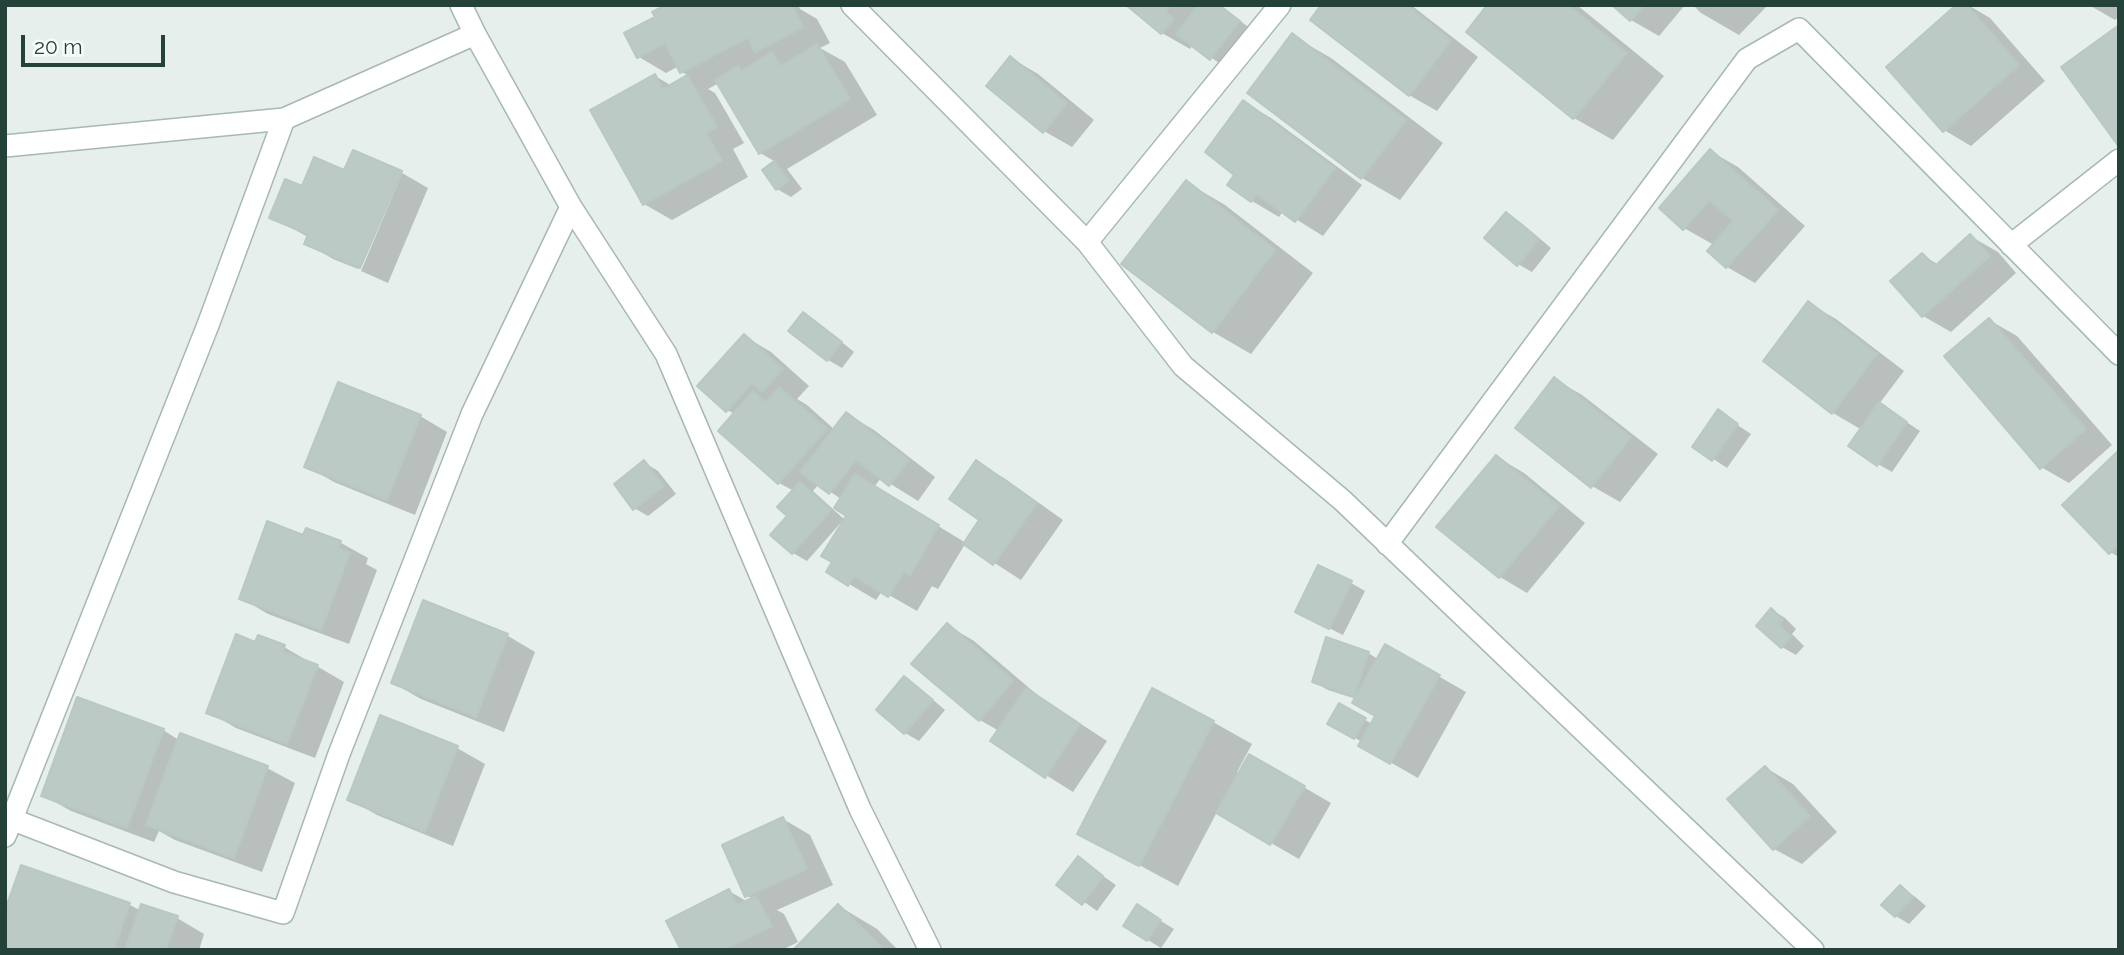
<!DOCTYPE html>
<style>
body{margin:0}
#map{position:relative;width:2124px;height:955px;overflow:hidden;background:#e6efeb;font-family:Raleway,sans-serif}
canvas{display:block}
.frame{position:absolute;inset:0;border:7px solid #24423a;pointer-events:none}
.scale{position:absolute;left:21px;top:35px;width:144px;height:32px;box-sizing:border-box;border:4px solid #24423a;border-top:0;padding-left:9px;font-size:21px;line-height:24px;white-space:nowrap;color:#24423a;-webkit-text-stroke:5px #f7fbf9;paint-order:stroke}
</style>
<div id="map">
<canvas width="2124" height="955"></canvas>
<div class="frame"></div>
<div class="scale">20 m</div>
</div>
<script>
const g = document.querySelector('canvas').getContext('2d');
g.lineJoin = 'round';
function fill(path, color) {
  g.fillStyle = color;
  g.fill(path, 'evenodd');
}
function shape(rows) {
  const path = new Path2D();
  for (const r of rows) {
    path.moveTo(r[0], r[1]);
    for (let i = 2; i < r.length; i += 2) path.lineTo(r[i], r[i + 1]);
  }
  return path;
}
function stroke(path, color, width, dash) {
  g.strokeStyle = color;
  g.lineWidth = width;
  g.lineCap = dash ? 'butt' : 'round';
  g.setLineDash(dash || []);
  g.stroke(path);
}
fill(shape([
 [669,5,798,5,800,9,817,19,830,43,820,48,845,62,877,115,787,169,802,189,791,197,777,189,764,171,776,162,760,153,719,83,708,89,715,93,744,143,733,149,748,177,672,220,644,204,655,76,672,86,689,76,682,72,679,66,666,73,639,57,658,18],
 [1129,5,1220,5,1252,30,1225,67,1193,45,1190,49,1162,33],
 [1323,5,1411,5,1478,57,1437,111,1409,95],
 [1489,5,1577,5,1664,76,1613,140,1574,118,1468,32],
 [1615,5,1685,5,1659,36,1631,20],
 [1693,5,1768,5,1739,35,1701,13],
 [1958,5,1968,5,1990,18,2045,81,1971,146,1944,130],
 [2089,5,2119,5,2119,16,2115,20],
 [1293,36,1331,58,1443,143,1400,200,1362,178],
 [1011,58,1038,74,1094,120,1072,147,1044,131],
 [1244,102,1271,118,1362,185,1323,236,1283,211,1279,217,1252,201,1230,184,1236,175],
 [1710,151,1738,167,1805,226,1755,283,1727,267,1709,251,1714,245,1684,228],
 [399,172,358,269,333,259,306,243,308,237,271,217,303,188,345,173],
 [402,173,428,188,388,283,361,271],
 [1186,182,1225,205,1313,273,1251,354,1213,332],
 [1506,214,1520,222,1551,248,1532,272,1518,264],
 [1970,236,1998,252,2016,273,1951,332,1923,316,1922,255,1939,265],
 [1808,303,1836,319,1904,371,1879,404,1920,431,1892,472,1878,464,1862,430,1833,413],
 [803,314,817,322,854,352,842,368,828,360],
 [1989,320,2017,336,2112,445,2069,483,2041,467],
 [744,336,771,352,809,386,797,399,807,405,835,430,847,414,874,430,935,477,918,501,881,478,874,487,966,543,982,520,976,463,1004,478,1063,520,1021,580,965,544,938,589,932,586,917,611,882,591,876,600,829,572,834,562,845,520,844,519,807,561,793,553,790,515,794,491,779,483,735,414,727,410],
 [819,484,841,499,848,515,845,520,813,491],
 [1554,379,1582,395,1658,454,1620,502,1592,486],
 [1718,412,1751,434,1727,468,1694,446],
 [420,416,447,432,415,515,334,482,306,466],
 [2119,453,2119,557,2110,552],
 [1497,457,1524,473,1585,523,1527,593,1500,577,1439,526],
 [645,463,658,471,676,494,648,516,634,508],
 [307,530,341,543,368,558,366,564,377,570,349,644,268,614,241,598,304,537],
 [1351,583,1365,591,1343,635,1311,619],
 [424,603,508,636,535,652,504,732,421,699,393,683],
 [1772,610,1785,618,1796,629,1792,634,1804,646,1796,655,1782,647],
 [947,625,974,641,1041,698,1107,741,1073,792,992,741,999,731,980,720],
 [256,644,284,647,344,682,315,758,236,728,209,712],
 [1386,646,1466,692,1418,778,1360,745,1362,742,1329,723,1340,705,1372,724,1377,715,1356,699,1328,690,1314,682,1368,653,1378,659],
 [904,679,918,687,945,710,919,741,905,733,879,710],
 [381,717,457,748,485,764,453,846,377,815,349,799],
 [1213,722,1252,744,1237,772,1240,774,1250,756,1331,803,1299,859,1217,812,1178,886,1080,833],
 [163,730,179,740,267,768,295,783,262,872,175,840,159,831,154,842,71,811,43,795],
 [1766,768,1793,784,1837,832,1802,864,1774,849],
 [783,819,810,835,833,885,777,910,784,914,798,942,782,950,683,950,729,891,748,902,753,899,746,895],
 [1078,859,1116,885,1097,911,1059,884],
 [22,867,130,905,141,911,177,918,204,934,199,950,5,950],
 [1900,888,1914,896,1926,906,1909,924,1896,916],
 [839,906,877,929,898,950,796,950],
 [1151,915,1174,929,1161,948,1148,940]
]), '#0003');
const building = shape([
 [666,5,792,5,803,27,755,52,748,38,680,73,665,43,637,58,624,33,655,17,652,12,666,5],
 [1126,5,1170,5,1165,11,1174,19,1161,34,1126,5],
 [1198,5,1219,5,1240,21,1210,60,1176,34,1198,5],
 [1321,5,1407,5,1451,40,1409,96,1310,20,1321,5],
 [1487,5,1568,5,1627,53,1573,119,1466,32,1487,5],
 [1612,5,1644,5,1630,21,1612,5],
 [1956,5,1967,5,2019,65,1943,132,1886,67,1956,5],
 [2119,25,2119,147,2061,67,2119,25],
 [1292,33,1406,120,1361,179,1247,93,1292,33],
 [817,44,850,99,759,154,715,80,738,66,741,71,772,52,781,66,817,44],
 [1010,56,1067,103,1043,133,986,86,1010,56],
 [655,74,663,89,687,75,717,127,706,133,722,161,643,205,590,110,655,74],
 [1243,100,1335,168,1295,222,1257,194,1251,202,1227,185,1234,175,1205,152,1243,100],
 [1710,149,1778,210,1726,268,1707,251,1733,221,1709,200,1683,230,1659,208,1710,149],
 [353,150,402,171,360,268,304,244,308,234,269,218,285,179,302,186,314,157,344,170,353,150],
 [774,161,789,181,776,190,762,170,774,161],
 [1186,180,1275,250,1212,333,1121,264,1186,180],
 [1506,212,1539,239,1517,266,1484,238,1506,212],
 [1970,234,1990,256,1922,317,1890,281,1922,253,1935,266,1970,234],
 [1808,301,1877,354,1832,414,1763,361,1808,301],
 [803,312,842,342,827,361,788,331,803,312],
 [1989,318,2086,429,2040,469,1944,356,1989,318],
 [744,334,783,369,762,392,752,383,726,412,697,386,744,334],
 [1554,377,1631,437,1591,488,1515,428,1554,377],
 [338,382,421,415,387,500,304,467,338,382],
 [779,387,827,429,778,484,718,431,753,391,766,402,779,387],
 [1879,402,1907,422,1877,466,1848,446,1879,402],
 [1718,409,1738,424,1712,461,1692,447,1718,409],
 [846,412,909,460,889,486,856,460,829,494,800,472,846,412],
 [2119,450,2119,545,2109,554,2062,505,2119,450],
 [1496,455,1559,506,1499,578,1436,527,1496,455],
 [644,460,664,486,633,510,614,484,644,460],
 [976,460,1037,503,993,565,963,544,979,520,949,499,976,460],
 [855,474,939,525,910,575,904,572,888,597,854,576,848,586,826,572,832,562,821,556,846,516,834,508,855,474],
 [800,482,831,510,792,554,770,535,787,516,777,507,800,482],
 [267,521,303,535,306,528,341,541,338,548,350,553,321,630,239,599,267,521],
 [1318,565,1352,581,1329,629,1295,612,1318,565],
 [423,600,508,634,476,717,391,683,423,600],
 [1771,608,1783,620,1779,625,1791,637,1781,648,1756,626,1771,608],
 [947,623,1013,680,979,721,911,664,947,623],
 [236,634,255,642,258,635,285,645,283,652,318,665,287,744,206,713,236,634],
 [1326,637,1369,652,1354,697,1312,682,1326,637],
 [1385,644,1440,675,1390,764,1358,746,1375,716,1352,703,1385,644],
 [904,676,933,700,904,734,876,710,904,676],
 [1026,688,1080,724,1045,778,990,741,1026,688],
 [1152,688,1214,721,1139,866,1077,834,1152,688],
 [77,697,164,729,127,828,41,796,77,697],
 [1339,703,1366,718,1354,739,1327,724,1339,703],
 [380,715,458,746,425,832,347,800,380,715],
 [180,733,268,766,234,858,146,825,180,733],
 [1249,754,1305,786,1270,845,1216,813,1249,754],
 [1765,766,1810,816,1773,850,1727,799,1765,766],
 [783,817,807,869,745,897,722,845,783,817],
 [1078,856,1103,876,1082,905,1056,885,1078,856],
 [21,865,130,903,114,950,5,950,5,910,21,865],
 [1900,885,1913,897,1895,917,1881,905,1900,885],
 [729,889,737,905,756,896,772,926,724,950,681,950,666,921,729,889],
 [141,904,178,916,166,950,125,950,141,904],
 [838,904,884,950,793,950,838,904],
 [1137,904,1161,920,1147,941,1123,926,1137,904]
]);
fill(building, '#bbcac4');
stroke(building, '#b8c9c2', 2);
const minor = shape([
 [461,5,475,34,571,207,666,354,860,809,930,950],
 [852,5,1087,242,1183,366,1342,500,1813,950],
 [5,146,284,119,475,34],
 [1087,242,1280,5],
 [2011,245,2119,160],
 [1387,544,1747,59,1799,29,2119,354],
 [11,819,174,882,283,913,339,754,472,414,571,207],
 [5,836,208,325,284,119]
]);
stroke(minor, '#a8b8b2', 24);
stroke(minor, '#fff', 21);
</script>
